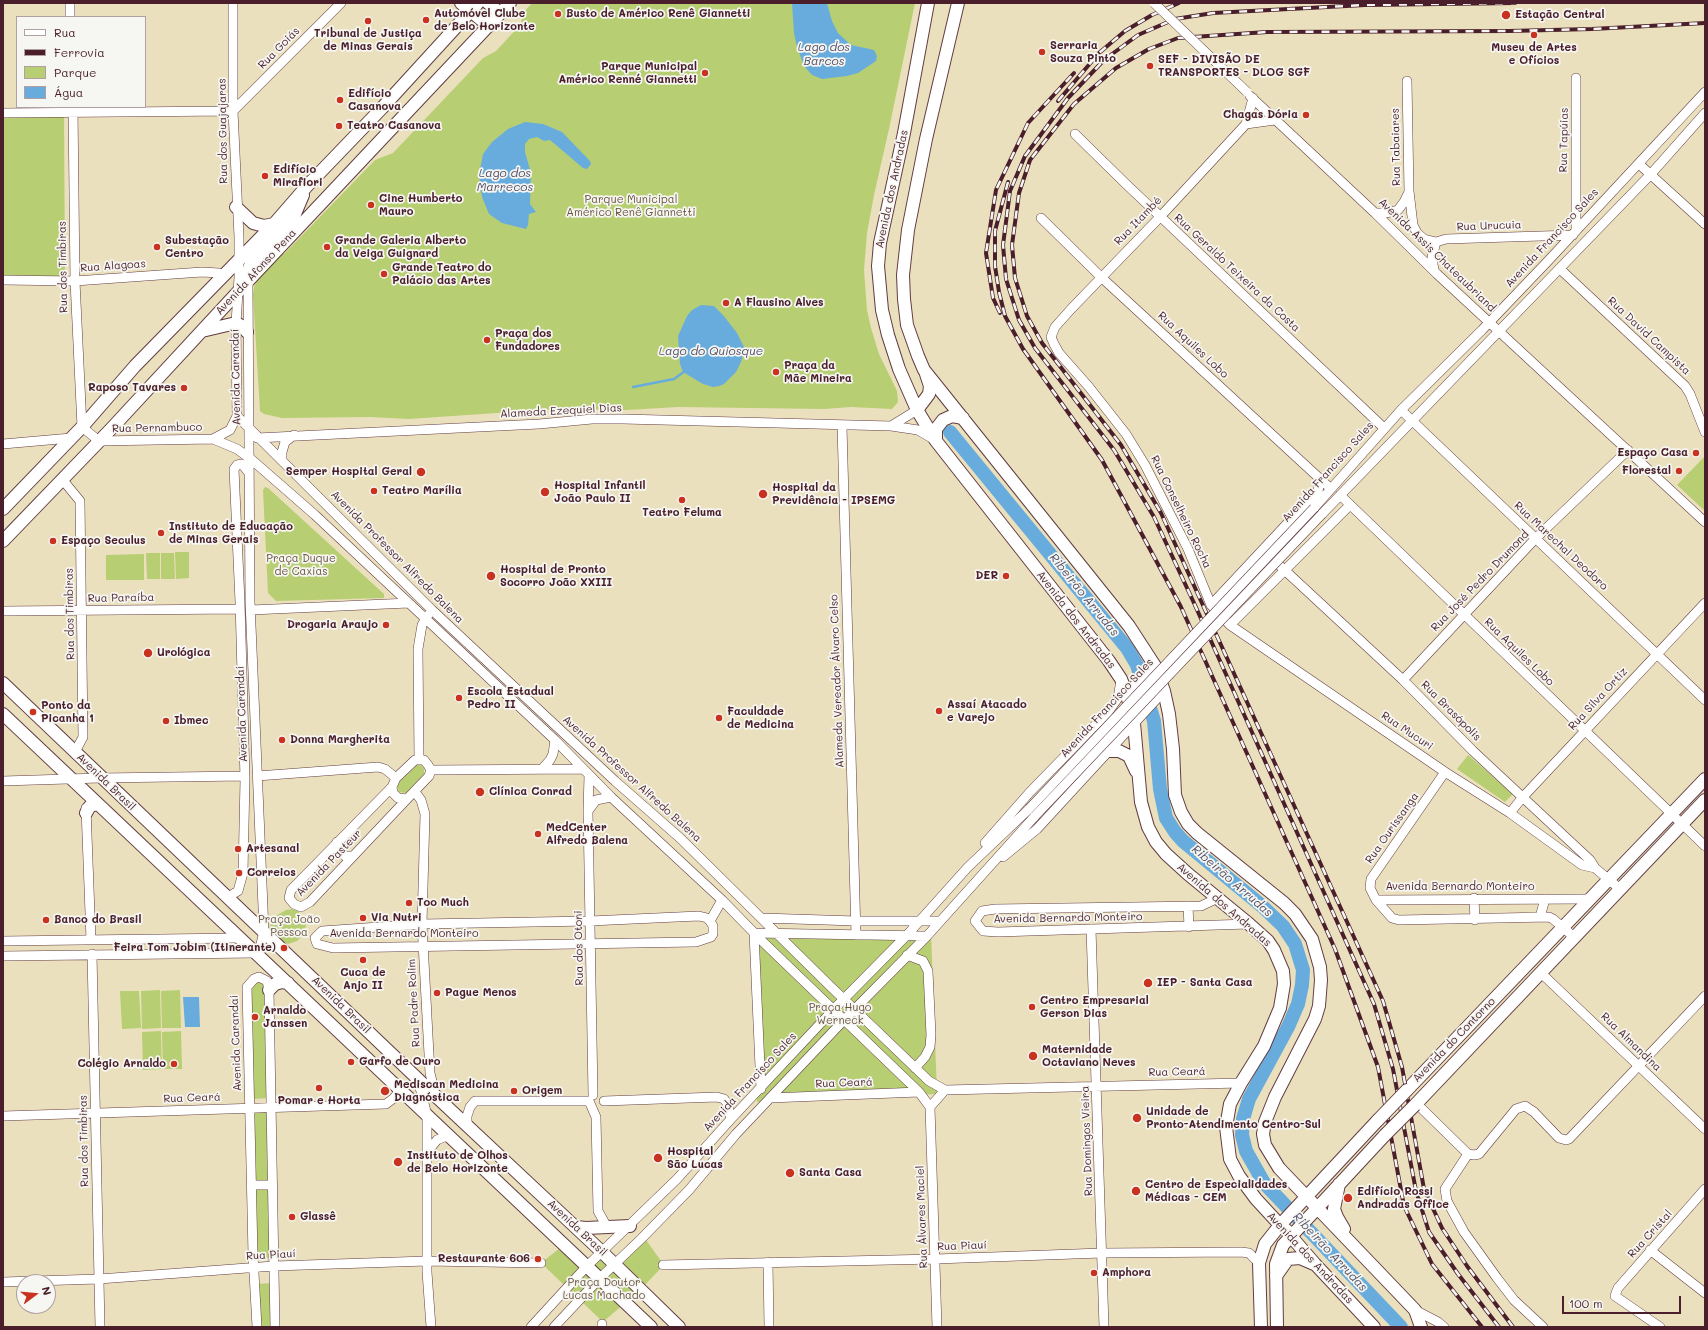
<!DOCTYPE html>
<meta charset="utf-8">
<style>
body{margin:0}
#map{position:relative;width:1708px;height:1330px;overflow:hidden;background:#ebe0bd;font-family:Mali,sans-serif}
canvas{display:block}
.frame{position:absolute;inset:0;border:4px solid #4a1f2b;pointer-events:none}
.legend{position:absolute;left:16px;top:16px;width:130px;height:92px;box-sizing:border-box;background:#f6f6f2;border:1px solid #b1a0a2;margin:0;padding:5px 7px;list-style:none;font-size:12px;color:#4a1f2b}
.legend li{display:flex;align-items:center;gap:8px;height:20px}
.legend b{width:20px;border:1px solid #b1a0a2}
.north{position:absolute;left:16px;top:1274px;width:40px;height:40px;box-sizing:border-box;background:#f6f6f2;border:1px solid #b1a0a2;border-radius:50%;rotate:74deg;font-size:11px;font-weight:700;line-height:16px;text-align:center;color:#4a1f2b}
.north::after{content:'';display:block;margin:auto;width:14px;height:18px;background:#c8321e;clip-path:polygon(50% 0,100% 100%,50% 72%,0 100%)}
.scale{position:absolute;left:1562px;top:1296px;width:119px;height:18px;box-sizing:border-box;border:2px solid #4a1f2b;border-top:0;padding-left:5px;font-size:12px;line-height:14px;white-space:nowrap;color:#4a1f2b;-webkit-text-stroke:3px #f6f6f2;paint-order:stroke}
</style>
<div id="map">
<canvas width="1708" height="1330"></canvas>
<div class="frame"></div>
<ul class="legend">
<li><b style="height:5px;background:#fff"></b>Rua</li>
<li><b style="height:5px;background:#4a1f2b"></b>Ferrovia</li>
<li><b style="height:11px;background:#b8ce72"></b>Parque</li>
<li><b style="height:11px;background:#67acdd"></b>Água</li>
</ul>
<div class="north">N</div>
<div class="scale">100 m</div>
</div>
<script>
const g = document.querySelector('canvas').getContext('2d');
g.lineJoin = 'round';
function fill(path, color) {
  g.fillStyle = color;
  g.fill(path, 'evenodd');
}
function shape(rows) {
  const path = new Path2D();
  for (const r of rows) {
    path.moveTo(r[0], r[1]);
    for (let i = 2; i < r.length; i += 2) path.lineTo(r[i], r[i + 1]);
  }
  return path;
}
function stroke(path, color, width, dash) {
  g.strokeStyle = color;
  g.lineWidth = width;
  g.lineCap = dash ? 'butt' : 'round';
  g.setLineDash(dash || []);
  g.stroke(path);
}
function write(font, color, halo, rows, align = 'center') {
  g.font = font + ' Mali,sans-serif';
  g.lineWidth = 3.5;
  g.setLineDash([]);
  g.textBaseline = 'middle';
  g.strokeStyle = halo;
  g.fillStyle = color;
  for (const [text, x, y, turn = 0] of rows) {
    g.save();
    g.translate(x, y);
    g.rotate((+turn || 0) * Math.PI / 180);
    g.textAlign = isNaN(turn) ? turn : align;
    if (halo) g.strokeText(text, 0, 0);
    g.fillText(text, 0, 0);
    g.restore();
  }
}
fill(shape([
 [532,3,915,3,889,129,874,195,867,233,864,270,867,310,871,328,879,354,897,391,898,402,892,409,851,407,824,409,678,407,627,410,555,409,409,419,370,417,282,418,264,414,260,411,253,295,254,287,260,273,278,253,284,254,375,160,393,153,483,58,496,51,521,24,523,13],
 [64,112,65,281,3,280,3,113],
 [1705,456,1705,511,1677,485],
 [265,487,268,488,384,594,384,598,276,601,268,593,263,490],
 [175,552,189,552,189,578,176,579],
 [146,553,160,553,160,579,147,579],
 [161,553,174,553,175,579,161,579],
 [144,554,144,580,106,580,106,555],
 [1468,755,1513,794,1505,802,1457,769],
 [417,765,421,765,424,768,424,774,406,793,399,792,397,786,398,783],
 [292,909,298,911,304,919,306,924,305,933,297,941,288,944,283,942,270,926,274,917,286,910],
 [752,929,931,932,937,1094,757,1102],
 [260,981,265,983,270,1098,251,1099,252,984],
 [160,990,161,1028,142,1029,141,991],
 [180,990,181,1028,162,1028,161,991],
 [120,991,139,991,141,1028,122,1029],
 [161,1031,162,1069,143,1070,142,1032],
 [181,1031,182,1069,163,1069,162,1032],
 [268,1111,270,1182,254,1183,253,1112],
 [254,1187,270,1187,270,1258,256,1259],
 [646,1240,664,1265,640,1290,603,1322,541,1263,565,1244,588,1266,603,1254,617,1269],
 [271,1283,272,1327,260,1327,258,1284]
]), '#b8ce72');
fill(shape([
 [792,3,827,3,832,21,838,33,851,45,874,50,877,56,876,61,858,73,847,76,822,79,812,75,804,66,797,47,794,33],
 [525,122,543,124,562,132,590,161,591,164,587,169,583,168,550,140,544,141,537,137,529,139,525,144,525,152,531,173,530,204,536,212,529,214,528,225,526,229,502,223,489,214,482,197,479,175,483,154,492,142,508,129],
 [701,305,714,306,723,315,737,333,745,349,741,362,736,372,724,384,719,386,713,387,703,384,683,372,680,364,678,336,687,316,692,310],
 [183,997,199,997,200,1027,185,1027]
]), '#67acdd');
stroke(shape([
 [633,387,674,379,685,371]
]), '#67acdd', 2.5);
stroke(shape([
 [950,432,1127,648,1137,665,1154,721,1160,789,1166,818,1175,832,1183,841,1262,906,1283,926,1295,944,1303,970,1302,985,1298,1004,1288,1027,1249,1099,1243,1119,1242,1135,1246,1151,1264,1183,1401,1327]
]), '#67acdd', 14);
const minor = shape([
 [70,3,70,17],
 [1407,81,1409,191,1413,225,1417,233,1424,239,1436,242],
 [1250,96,1375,213,1437,274,1705,522],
 [1253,98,1246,124,1160,217,1072,308,1055,327,1051,337,1054,344,1059,353,1089,387,1126,434,1145,465,1188,549,1211,605,1230,625,1445,772,1510,813,1582,865,1595,868],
 [73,107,75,281,82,427,99,441,213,439,237,449,252,460,315,515,555,740,611,797,722,900,762,941,919,1092,930,1107],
 [3,113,233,111,341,3],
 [1246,124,1275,120],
 [1075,134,1127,185,1384,428],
 [1639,164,1705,224],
 [1375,213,1387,213,1398,210,1404,202,1409,192],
 [1041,218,1101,277,1330,488],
 [1576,231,1576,78],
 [1436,242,1446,239,1573,235],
 [1560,269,1685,386,1690,394,1705,432],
 [1434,271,1432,257,1436,242],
 [3,280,75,281,202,272,219,273,224,275],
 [1401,410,1705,700],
 [237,416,432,610,615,781,680,838,829,985,929,1081,945,1090,1241,1083],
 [842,426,856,935],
 [891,426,917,410],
 [257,438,539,424,592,419,623,419,891,426,918,430,935,440],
 [213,439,230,430,237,416,236,323,239,277,239,237,233,111,233,3],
 [3,444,71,438],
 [282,460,282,452,285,442,294,435],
 [62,479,80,501,83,737,75,752],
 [1340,495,1705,846],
 [1314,508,1401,410,1482,330,1547,262,1705,92],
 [1322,514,1651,174,1705,113],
 [1264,551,1403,680,1473,751,1590,860,1595,868,1620,889],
 [1211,605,1312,497,1318,491,1320,481],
 [251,610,409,603],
 [3,611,240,609],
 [1230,625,1350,505],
 [1403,680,1535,539,1628,450],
 [419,759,418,649,422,625,428,615],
 [542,769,550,760,553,754,555,740],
 [431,770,583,769],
 [589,775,588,811,593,1095],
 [257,776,378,767,385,769,396,778],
 [3,781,100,778,245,776],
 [392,787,393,793,398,798,407,799,429,776,431,770,428,765,424,760,415,760,396,778,392,787,291,890,289,898,294,904,301,907,310,902,407,799],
 [415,792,421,800,425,814,422,924,430,1073,435,1094],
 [86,808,91,940],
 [588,811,596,800,611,797],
 [1510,813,1522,798,1705,603],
 [337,842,338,850,345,856,352,856],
 [985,843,1030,792,1108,712,1118,698,1121,680],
 [1003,857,1037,829,1164,691],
 [228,897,238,891,243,873,245,779,240,602,234,469,237,465,242,464,249,473],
 [1218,898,1201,906,995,909,982,911,975,921,983,931,998,932,1249,924],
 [1474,898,1475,920],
 [1376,900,1370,888,1371,879,1445,772],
 [1188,906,1189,927],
 [1540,917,1545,899],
 [762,918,856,921,939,921],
 [710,921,713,926,713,934,711,937,696,942,333,948,317,944,315,938,322,931,422,924,590,921,699,916,707,918,710,921,722,900],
 [1091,929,1104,1327],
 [754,933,927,936],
 [754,933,761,1089],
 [1574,937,1553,919,1549,917,1399,920,1392,918,1376,900,1590,899],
 [3,941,240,938],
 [92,954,100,1327],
 [907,955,923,961,928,971,931,1035,930,1047,925,1057,915,1068],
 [3,956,256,953,260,948,264,931,250,602,248,281],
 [1541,973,1705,1129],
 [418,1080,427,1115,427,1272,431,1327],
 [770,1098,919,1092],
 [589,1101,596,1117,598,1211,607,1227],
 [604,1101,717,1097,724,1099,727,1103,731,1119],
 [1416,1103,1468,1154],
 [930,1107,937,1327],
 [930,1107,945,1090],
 [3,1116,386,1104,394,1098,400,1090],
 [467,1125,467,1116,470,1107,475,1101,589,1101],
 [428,1151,437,1140,444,1137,450,1137],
 [1468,1154,1474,1155,1479,1154,1516,1109,1525,1106,1534,1112,1559,1138,1566,1140,1569,1139,1705,996],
 [1468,1154,1445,1189,1447,1201,1464,1232,1497,1278,1514,1300,1543,1327],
 [251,1185,273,1185],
 [1650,1250,1705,1293],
 [768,1262,769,1327],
 [663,1265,936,1259,1102,1253,1241,1252,1249,1253,1259,1263],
 [3,1282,99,1279,274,1266,427,1261,541,1263],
 [1415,1310,1438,1322,1444,1327],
 [602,1324,602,1327],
 [257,1327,253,1255,247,987,254,979,259,977,267,981,269,990,275,1327],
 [531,1327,587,1266,677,1179,731,1119,834,1009,907,935,968,867,1029,809],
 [554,1327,600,1278,642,1238,689,1190,736,1134,844,1020,927,936,1035,816],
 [1660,1327,1615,1296,1616,1293,1618,1288,1705,1189]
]);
const major = shape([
 [461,3,489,26],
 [488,3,500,13],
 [928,3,904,133,880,243,878,266,882,310,888,335,899,369,917,410,936,441,1109,661,1121,679,1127,695,1134,723,1141,802,1148,827,1156,842,1166,854,1188,874,1249,924,1268,941,1274,950,1283,971,1284,984,1280,1008,1264,1046,1241,1083,1230,1104,1226,1127,1230,1159,1239,1176,1256,1199,1280,1225,1291,1234,1295,1241,1315,1264,1374,1327],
 [958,3,926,139,908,230,903,275,904,299,907,325,918,356,924,370,1129,626,1155,666,1164,691,1169,714,1173,749,1175,795,1181,812,1188,824,1197,833,1284,903,1295,914,1312,939,1320,967,1321,980,1319,1006,1315,1019,1275,1097,1265,1122,1263,1134,1265,1145,1279,1168,1415,1310,1421,1327],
 [236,207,253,223,264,226,274,224],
 [248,281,248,272,252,260,295,214,303,195],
 [202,331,236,323,242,326,247,332],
 [917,410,929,394,930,386,926,374],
 [936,441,936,429,943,420,952,416,963,418],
 [3,509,82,427,135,366,274,224,307,186,382,108,478,3],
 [3,541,111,429,248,281,510,3],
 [3,683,443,1103,602,1252,679,1327],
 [1127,695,1155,666],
 [3,714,651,1327],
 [1110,751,1119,751,1129,756,1136,771],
 [86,813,90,806,98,804],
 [269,990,275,984,282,982,288,983],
 [1407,1090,1705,779],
 [1415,1105,1705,800],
 [1339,1184,1334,1209,1337,1217,1344,1229],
 [576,1227,586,1228,630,1226],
 [1276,1276,1288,1259,1300,1258,1314,1264],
 [1261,1327,1259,1263,1265,1244,1280,1225,1378,1120],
 [1277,1327,1276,1264,1283,1245,1385,1135]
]);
stroke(minor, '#623c41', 10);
stroke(major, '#623c41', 14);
stroke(minor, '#fff', 9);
stroke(major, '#fff', 12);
const rail = shape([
 [1058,101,1099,53,1125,31,1152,15,1179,3],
 [1008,182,995,231,995,266,999,292,1005,316,1023,349,1102,460,1181,607,1335,949,1378,1067,1404,1206,1432,1264,1482,1327],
 [1000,313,993,298,986,253,996,190,1028,123,1074,73],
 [1499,1327,1458,1274,1429,1232,1416,1191,1393,1069,1374,1004,1194,603,1154,517,1114,450,1035,348,1019,320,1006,279,1003,245,1010,191,1025,156,1068,98,1104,60,1138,35,1175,19,1213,13,1365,5,1515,3],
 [1513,1327,1467,1266,1442,1228,1424,1189,1402,1067,1383,1001,1161,513,1121,445,1042,343,1027,316,1015,278,1012,245,1019,193,1030,160,1074,104,1116,68,1149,49,1178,38,1267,32,1509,31,1592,29,1705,23]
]);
stroke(rail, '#4a1f2b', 4);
stroke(rail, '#f6f6f2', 2.5, [8]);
const minorBridge = shape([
 [1154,3,1247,92],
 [1029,809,1314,508],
 [1035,816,1322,514]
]);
const majorBridge = shape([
 [1378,1120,1407,1090],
 [1385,1135,1415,1105]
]);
stroke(minorBridge, '#623c41', 10, []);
stroke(majorBridge, '#623c41', 14, []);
stroke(minorBridge, '#fff', 9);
stroke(majorBridge, '#fff', 12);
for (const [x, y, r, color] of [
 [558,14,4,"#c8321e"],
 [1506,15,5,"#c8321e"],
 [426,20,4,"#c8321e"],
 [368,21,4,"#c8321e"],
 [1534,35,4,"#c8321e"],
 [1042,52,4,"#c8321e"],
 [1150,66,4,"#c8321e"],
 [705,73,4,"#c8321e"],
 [340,100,4,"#c8321e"],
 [1306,115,4,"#c8321e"],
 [339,126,4,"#c8321e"],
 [265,176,4,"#c8321e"],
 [371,205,4,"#c8321e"],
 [157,247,4,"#c8321e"],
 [327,247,4,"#c8321e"],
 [384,274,4,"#c8321e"],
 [726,303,4,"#c8321e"],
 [487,340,4,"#c8321e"],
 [776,372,4,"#c8321e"],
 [184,388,4,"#c8321e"],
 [1696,453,4,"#c8321e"],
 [1679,471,4,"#c8321e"],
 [421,472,5,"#c8321e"],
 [374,491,4,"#c8321e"],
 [545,492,5,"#c8321e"],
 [763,494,5,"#c8321e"],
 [682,500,4,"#c8321e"],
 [161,533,4,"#c8321e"],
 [53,541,4,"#c8321e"],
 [491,576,5,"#c8321e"],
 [1006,576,4,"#c8321e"],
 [386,625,4,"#c8321e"],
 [148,653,5,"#c8321e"],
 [459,698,4,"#c8321e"],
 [939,711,4,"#c8321e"],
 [33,712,4,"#c8321e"],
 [719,718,4,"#c8321e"],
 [166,721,4,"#c8321e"],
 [282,740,4,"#c8321e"],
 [480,792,5,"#c8321e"],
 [538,834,4,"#c8321e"],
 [238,849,4,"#c8321e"],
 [239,873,4,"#c8321e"],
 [409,903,4,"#c8321e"],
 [363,918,4,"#c8321e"],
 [46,920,4,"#c8321e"],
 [284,948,4,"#c8321e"],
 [363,960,4,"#c8321e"],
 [1148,983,5,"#c8321e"],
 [437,993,4,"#c8321e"],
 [1032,1007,4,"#c8321e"],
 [255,1017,4,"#c8321e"],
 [1033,1056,5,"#c8321e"],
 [351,1062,4,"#c8321e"],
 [174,1064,4,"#c8321e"],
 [319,1088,4,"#c8321e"],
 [385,1091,5,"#c8321e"],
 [514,1091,4,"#c8321e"],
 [1137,1118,5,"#c8321e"],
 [658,1158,5,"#c8321e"],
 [398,1162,5,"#c8321e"],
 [790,1173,5,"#c8321e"],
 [1136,1191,5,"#c8321e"],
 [1348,1198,5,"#c8321e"],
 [292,1217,4,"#c8321e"],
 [538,1259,4,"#c8321e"],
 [1094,1273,4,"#c8321e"]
]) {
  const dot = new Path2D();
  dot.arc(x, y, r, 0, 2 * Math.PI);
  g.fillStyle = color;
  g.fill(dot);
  stroke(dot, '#f6f6f2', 1.5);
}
write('bold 11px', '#4a1f2b', '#f6f6f2', [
 ["Automóvel Clube",434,14],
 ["de Belo Horizonte",434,27],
 ["Busto de Américo Renê Giannetti",566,14],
 ["Estação Central",1515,15],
 ["Tribunal de Justiça",368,34,"center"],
 ["de Minas Gerais",368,47,"center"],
 ["Serraria",1050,46],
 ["Souza Pinto",1050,59],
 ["Museu de Artes",1534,48,"center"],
 ["e Ofícios",1534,61,"center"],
 ["SEF - DIVISÃO DE",1158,60],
 ["TRANSPORTES - DLOG SGF",1158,73],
 ["Parque Municipal",697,67,"right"],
 ["Américo Renné Giannetti",697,80,"right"],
 ["Edifício",348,94],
 ["Casanova",348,107],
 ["Chagas Dória",1298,115,"right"],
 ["Teatro Casanova",347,126],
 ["Edifício",273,170],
 ["Mirafiori",273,183],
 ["Cine Humberto",379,199],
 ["Mauro",379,212],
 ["Subestação",165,241],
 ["Centro",165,254],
 ["Grande Galeria Alberto",335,241],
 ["da Veiga Guignard",335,254],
 ["Grande Teatro do",392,268],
 ["Palácio das Artes",392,281],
 ["A Flausino Alves",734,303],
 ["Praça dos",495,334],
 ["Fundadores",495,347],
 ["Praça da",784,366],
 ["Mãe Mineira",784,379],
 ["Raposo Tavares",176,388,"right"],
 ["Espaço Casa",1688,453,"right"],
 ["Florestal",1671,471,"right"],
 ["Semper Hospital Geral",412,472,"right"],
 ["Hospital Infantil",554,486],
 ["João Paulo II",554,499],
 ["Hospital da",772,488],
 ["Previdência - IPSEMG",772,501],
 ["Teatro Marília",382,491],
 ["Teatro Feluma",682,513,"center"],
 ["Instituto de Educação",169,527],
 ["de Minas Gerais",169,540],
 ["Espaço Seculus",61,541],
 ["Hospital de Pronto",500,570],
 ["Socorro João XXIII",500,583],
 ["DER",998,576,"right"],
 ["Drogaria Araujo",378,625,"right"],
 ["Urológica",157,653],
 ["Escola Estadual",467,692],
 ["Pedro II",467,705],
 ["Assaí Atacado",947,705],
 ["e Varejo",947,718],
 ["Ponto da",41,706],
 ["Picanha 1",41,719],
 ["Faculdade",727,712],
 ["de Medicina",727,725],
 ["Ibmec",174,721],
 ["Donna Margherita",290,740],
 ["Clínica Conrad",489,792],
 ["MedCenter",546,828],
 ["Alfredo Balena",546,841],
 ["Artesanal",246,849],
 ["Correios",247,873],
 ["Too Much",417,903],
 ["Via Nutri",371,918],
 ["Banco do Brasil",54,920],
 ["Feira Tom Jobim (Itinerante)",276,948,"right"],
 ["Cuca de",363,973,"center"],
 ["Anjo II",363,986,"center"],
 ["IEP - Santa Casa",1157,983],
 ["Pague Menos",445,993],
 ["Centro Empresarial",1040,1001],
 ["Gerson Dias",1040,1014],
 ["Arnaldo",263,1011],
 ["Janssen",263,1024],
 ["Maternidade",1042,1050],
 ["Octaviano Neves",1042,1063],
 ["Garfo de Ouro",359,1062],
 ["Colégio Arnaldo",166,1064,"right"],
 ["Mediscan Medicina",394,1085],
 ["Diagnóstica",394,1098],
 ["Origem",522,1091],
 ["Pomar e Horta",319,1101,"center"],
 ["Unidade de",1146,1112],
 ["Pronto-Atendimento Centro-Sul",1146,1125],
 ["Hospital",667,1152],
 ["São Lucas",667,1165],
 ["Instituto de Olhos",407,1156],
 ["de Belo Horizonte",407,1169],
 ["Santa Casa",799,1173],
 ["Centro de Especialidades",1145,1185],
 ["Médicas - CEM",1145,1198],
 ["Edifício Rossi",1357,1192],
 ["Andradas Office",1357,1205],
 ["Glassê",300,1217],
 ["Restaurante 606",530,1259,"right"],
 ["Amphora",1102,1273]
], 'left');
write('11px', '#4a1f2b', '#f6f6f2', [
 ["Rua Goiás",279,48,-45],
 ["Rua dos Guajajaras",223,131,-91],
 ["Rua Tapúias",1564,140,-89],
 ["Rua Tabaiares",1396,147,-91],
 ["Avenida dos Andradas",892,189,-78],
 ["Rua Itambé",1138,221,-46],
 ["Rua Urucuia",1489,226,-2],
 ["Avenida Francisco Sales",1552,238,-47],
 ["Avenida Assis Chateaubriand",1437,255,44],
 ["Rua Alagoas",113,266,-4],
 ["Rua dos Timbiras",63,267,-91],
 ["Avenida Afonso Pena",256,272,-47],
 ["Rua Geraldo Teixeira da Costa",1237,273,43],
 ["Rua David Campista",1649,336,43],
 ["Rua Aquiles Lobo",1193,345,43],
 ["Avenida Carandaí",236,377,-91],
 ["Alameda Ezequiel Dias",561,411,-3],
 ["Rua Pernambuco",157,428,-1],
 ["Avenida Francisco Sales",1328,472,-48],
 ["Rua Conselheiro Rocha",1181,512,64],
 ["Rua Marechal Deodoro",1561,546,43],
 ["Avenida Professor Alfredo Balena",397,557,45],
 ["Rua José Pedro Drumond",1480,581,-46],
 ["Rua Paraíba",121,598,-1],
 ["Rua dos Timbiras",70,614,-91],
 ["Avenida dos Andradas",1076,620,52],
 ["Rua Aquiles Lobo",1519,652,44],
 ["Alameda Vereador Álvaro Celso",837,681,-92],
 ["Rua Silva Ortiz",1598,699,-47],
 ["Avenida Francisco Sales",1107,708,-47],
 ["Rua Brasópolis",1451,711,45],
 ["Avenida Carandaí",242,714,-92],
 ["Rua Mucuri",1407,731,34],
 ["Avenida Professor Alfredo Balena",632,779,42],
 ["Avenida Brasil",106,782,44],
 ["Rua Ourissanga",1392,828,-55],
 ["Avenida Pasteur",329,863,-46],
 ["Avenida Bernardo Monteiro",1460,887],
 ["Avenida dos Andradas",1224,905,41],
 ["Avenida Bernardo Monteiro",1068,918,-1],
 ["Avenida Bernardo Monteiro",404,934],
 ["Rua dos Otoni",579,948,-91],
 ["Rua Padre Rolim",414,1003,-93],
 ["Avenida Brasil",341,1005,44],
 ["Avenida do Contorno",1454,1040,-46],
 ["Rua Almandina",1631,1042,44],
 ["Avenida Carandaí",236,1043,-92],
 ["Rua Ceará",1177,1072,-1],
 ["Avenida Francisco Sales",750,1082,-47],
 ["Rua Ceará",844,1083,-2],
 ["Rua Ceará",192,1098,-2],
 ["Rua dos Timbiras",84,1141,-91],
 ["Rua Domingos Vieira",1087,1141,-92],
 ["Rua Álvares Maciel",922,1217,-92],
 ["Avenida Brasil",577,1228,43],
 ["Rua Cristal",1650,1234,-48],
 ["Rua Piauí",962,1246,-2],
 ["Rua Piauí",271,1255,-3],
 ["Avenida dos Andradas",1310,1258,47]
]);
write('11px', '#6b5440', '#f6f6f2', [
 ["Parque Municipal",631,200],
 ["Américo Renê Giannetti",631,213],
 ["Praça Duque",301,559],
 ["de Caxias",301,572],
 ["Praça João",289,920],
 ["Pessoa",289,933],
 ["Praça Hugo",840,1008],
 ["Werneck",840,1021],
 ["Praça Doutor",604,1283],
 ["Lucas Machado",604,1296]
]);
write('italic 12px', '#545069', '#f6f6f2', [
 ["Lago dos",824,47],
 ["Barcos",824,61],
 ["Lago dos",505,173],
 ["Marrecos",505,187],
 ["Lago do Quiosque",711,351],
 ["Ribeirão Arrudas",1084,595,51],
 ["Ribeirão Arrudas",1232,881,41],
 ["Ribeirão Arrudas",1330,1252,47]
]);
</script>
